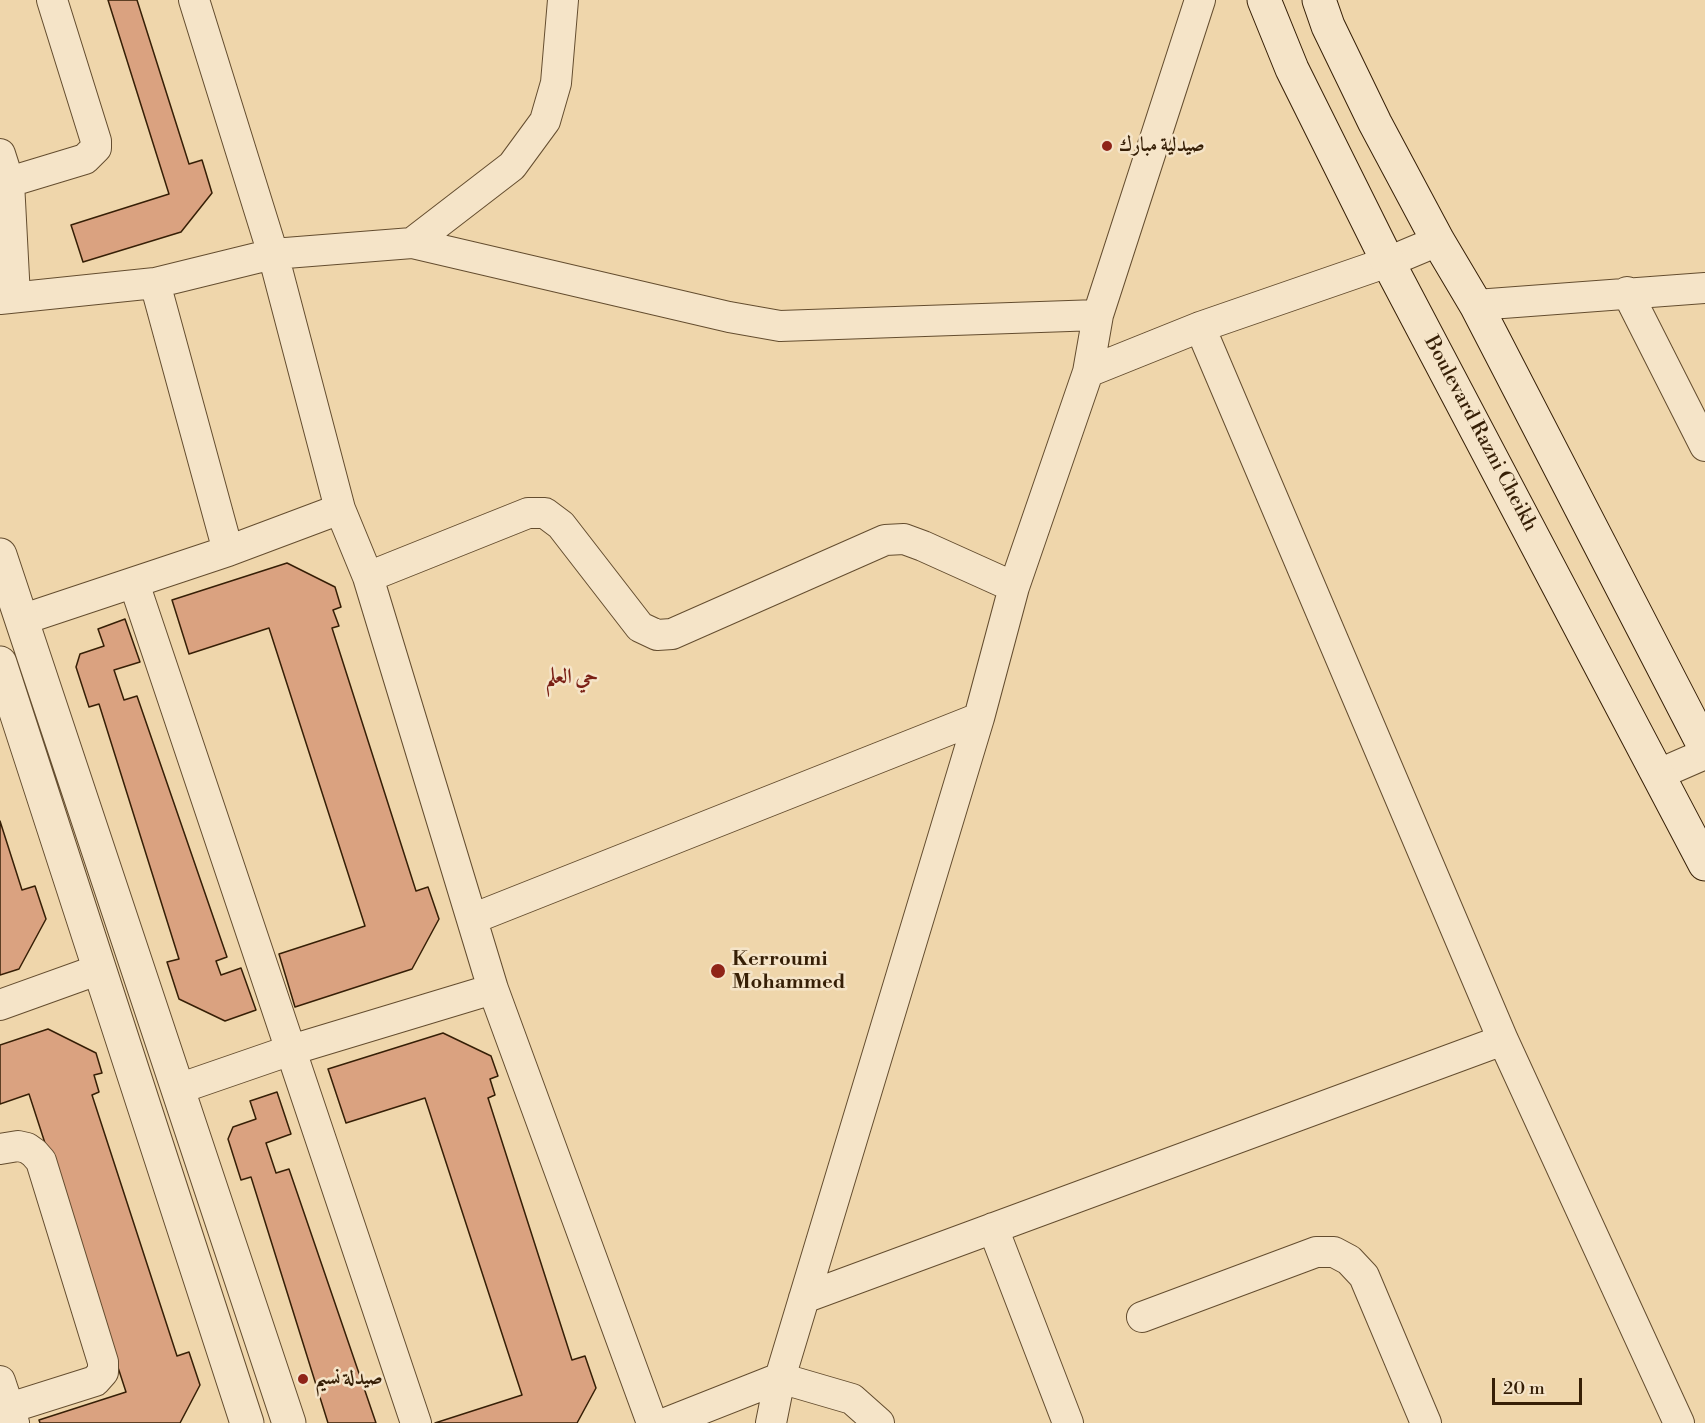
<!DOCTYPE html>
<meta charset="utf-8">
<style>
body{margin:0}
#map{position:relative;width:1705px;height:1423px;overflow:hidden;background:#efd6ab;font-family:"Libre Bodoni",serif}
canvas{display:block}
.scale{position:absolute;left:1492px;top:1378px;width:90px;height:27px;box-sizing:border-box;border:3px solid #361f06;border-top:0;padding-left:8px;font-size:18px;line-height:21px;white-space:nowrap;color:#361f06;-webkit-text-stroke:4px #f5e4c8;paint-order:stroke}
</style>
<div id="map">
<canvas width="1705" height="1423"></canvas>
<div class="scale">20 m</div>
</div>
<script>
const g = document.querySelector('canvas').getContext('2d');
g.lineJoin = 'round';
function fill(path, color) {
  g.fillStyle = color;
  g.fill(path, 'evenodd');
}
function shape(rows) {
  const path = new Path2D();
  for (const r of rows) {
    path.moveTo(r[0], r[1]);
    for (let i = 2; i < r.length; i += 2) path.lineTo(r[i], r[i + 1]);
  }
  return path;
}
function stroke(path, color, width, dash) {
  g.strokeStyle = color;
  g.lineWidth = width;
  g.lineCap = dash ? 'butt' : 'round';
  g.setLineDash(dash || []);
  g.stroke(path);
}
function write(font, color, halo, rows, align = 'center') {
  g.font = font + ' "Libre Bodoni",Amiri,serif';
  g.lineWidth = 5;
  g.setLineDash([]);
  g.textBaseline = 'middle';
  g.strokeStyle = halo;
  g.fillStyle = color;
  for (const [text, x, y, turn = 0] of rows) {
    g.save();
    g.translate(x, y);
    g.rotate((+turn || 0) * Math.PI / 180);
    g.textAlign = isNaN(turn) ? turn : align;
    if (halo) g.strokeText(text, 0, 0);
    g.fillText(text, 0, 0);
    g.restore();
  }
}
const building = shape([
 [108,0,137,0,189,164,202,160,212,193,181,232,83,262,71,225,169,194,108,0],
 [287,563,335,587,341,607,333,610,339,626,332,628,416,891,428,887,439,919,412,969,295,1007,279,954,365,926,269,628,189,654,172,600,287,563],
 [125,619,140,662,114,670,124,700,137,696,227,957,216,961,221,975,241,968,256,1010,225,1021,179,999,167,962,179,959,99,704,89,707,76,667,80,654,104,646,98,629,125,619],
 [0,821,22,890,35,886,46,919,19,969,0,975,0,821],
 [48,1029,96,1053,102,1073,94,1075,99,1092,92,1095,177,1356,189,1352,200,1385,180,1423,40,1423,39,1420,126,1392,29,1094,0,1104,0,1045,48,1029],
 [443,1033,491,1056,498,1076,490,1079,495,1095,488,1098,572,1360,585,1356,596,1388,577,1423,435,1423,522,1395,425,1098,346,1123,328,1069,443,1033],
 [277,1092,291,1134,266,1143,276,1173,289,1169,376,1423,328,1423,251,1177,241,1180,228,1139,233,1127,256,1119,250,1101,277,1092]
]);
fill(building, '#daa280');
stroke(building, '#361f06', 1.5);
const minor = shape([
 [194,0,273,254,340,509,368,577,493,989,652,1423],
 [0,154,9,182,15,297],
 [9,182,85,159,96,148,96,141,52,0],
 [412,243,512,166,545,121,556,83,563,0],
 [155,283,228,551],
 [1627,292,1705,446],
 [0,299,155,283,273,254,412,243,729,317,780,326,1098,315],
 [1476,305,1705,288],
 [1200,327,1503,1040,1679,1423],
 [1088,372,1200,327,1388,262,1438,241],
 [368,577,528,513,545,513,561,525,640,627,657,635,672,634,885,540,904,539,923,546,1014,587],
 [134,583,416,1423],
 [21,620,228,551,340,509],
 [1659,774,1705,754],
 [472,919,979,718],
 [0,1005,100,969],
 [178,1089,291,1050,493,989],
 [0,1149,18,1146,27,1148,34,1153,41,1161,103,1362,103,1372,95,1381,0,1411],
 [993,1228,1068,1423],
 [804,1298,1503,1040],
 [1142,1317,1316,1252,1334,1252,1349,1260,1364,1276,1426,1423],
 [0,1381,14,1423],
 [666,1423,780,1378,852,1399,879,1423],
 [771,1423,780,1378,979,718,1014,587,1088,372,1098,315,1200,0]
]);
const tertiary = shape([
 [0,555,289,1423],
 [0,663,247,1423]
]);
const secondary = shape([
 [1264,0,1292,69,1388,262,1705,864],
 [1319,0,1328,26,1375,123,1438,241,1476,305,1705,748]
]);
stroke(minor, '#644d2f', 32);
stroke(tertiary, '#644d2f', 35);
stroke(secondary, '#361f06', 35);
stroke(minor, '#f5e4c8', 30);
stroke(tertiary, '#f5e4c8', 33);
stroke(secondary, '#f5e4c8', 33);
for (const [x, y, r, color] of [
 [1107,146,6,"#8f2418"],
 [718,971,8,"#8f2418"],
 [303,1379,6,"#8f2418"]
]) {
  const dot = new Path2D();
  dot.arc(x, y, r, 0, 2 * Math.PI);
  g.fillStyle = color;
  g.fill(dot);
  stroke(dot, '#f5e4c8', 2);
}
write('bold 20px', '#361f06', '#f5e4c8', [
 ["صيدلية مبارك",1119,146],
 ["Kerroumi",732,960],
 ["Mohammed",732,983],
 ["صيدلة نسيم",315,1379]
], 'left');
write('20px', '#361f06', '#f5e4c8', [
 ["Boulevard Razni Cheikh",1480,434,62]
]);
write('bold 21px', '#7a1f14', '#f5e4c8', [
 ["حي العلم",572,678]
]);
</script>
